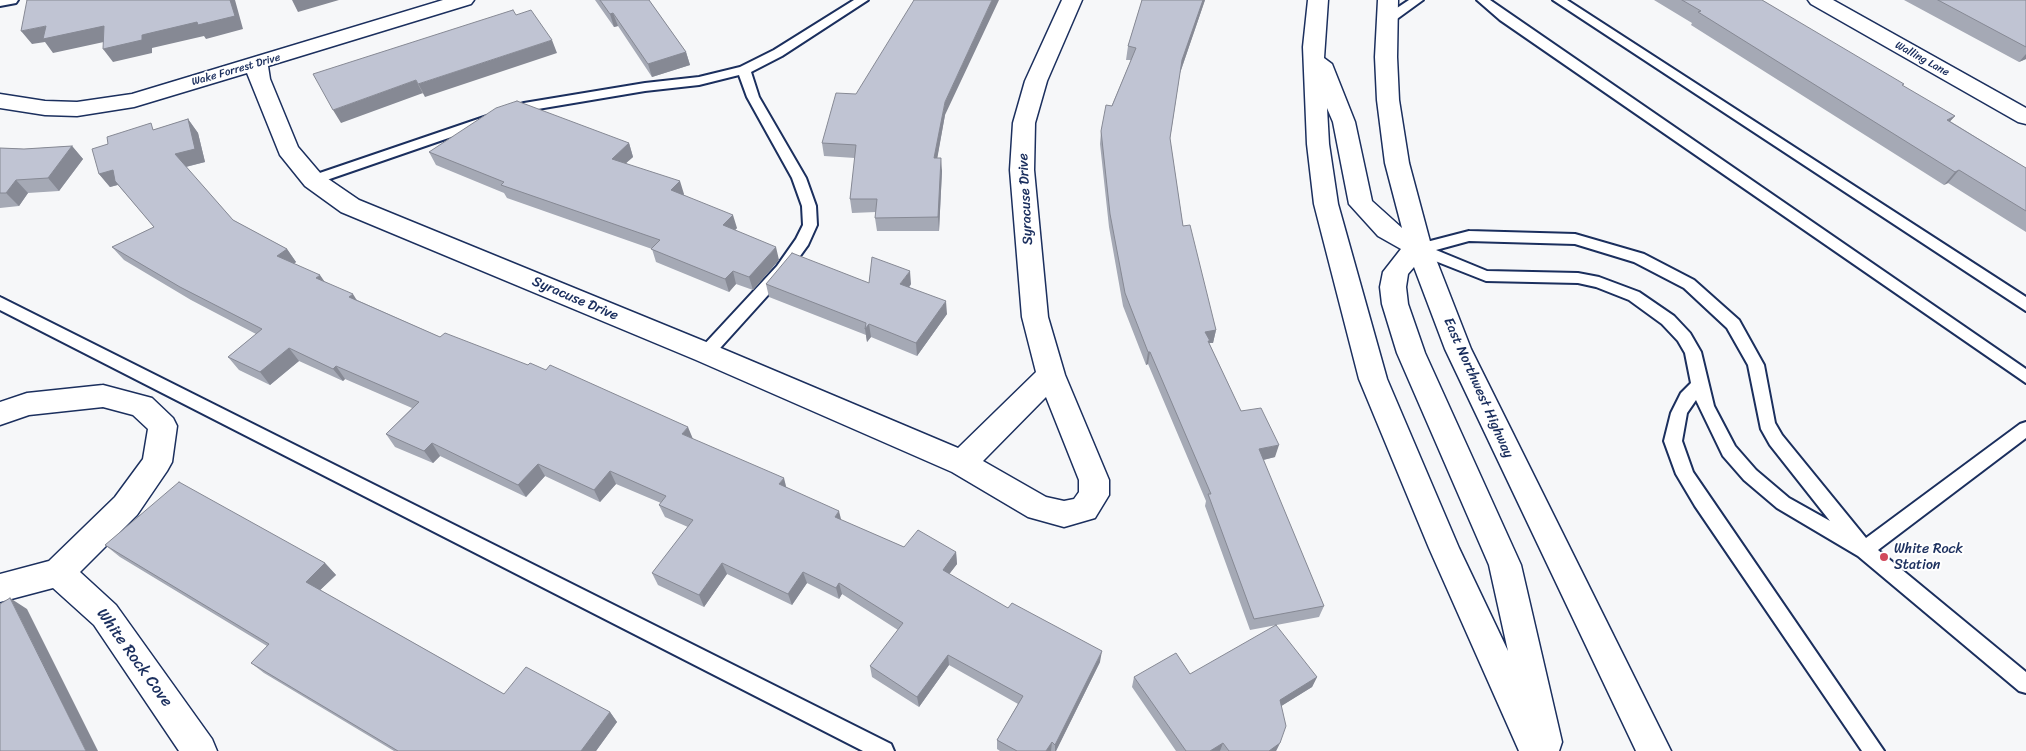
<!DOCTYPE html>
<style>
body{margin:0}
canvas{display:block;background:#f6f7f9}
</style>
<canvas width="2026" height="751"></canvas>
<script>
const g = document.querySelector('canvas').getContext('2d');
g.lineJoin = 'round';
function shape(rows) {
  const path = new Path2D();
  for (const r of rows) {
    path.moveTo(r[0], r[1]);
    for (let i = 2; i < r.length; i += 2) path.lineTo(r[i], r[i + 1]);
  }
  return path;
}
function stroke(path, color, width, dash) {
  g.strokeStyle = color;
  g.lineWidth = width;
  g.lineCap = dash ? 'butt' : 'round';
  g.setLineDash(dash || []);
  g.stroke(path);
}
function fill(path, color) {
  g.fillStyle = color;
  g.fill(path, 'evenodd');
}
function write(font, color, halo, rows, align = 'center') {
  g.font = font + ' Sriracha,sans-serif';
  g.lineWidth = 4;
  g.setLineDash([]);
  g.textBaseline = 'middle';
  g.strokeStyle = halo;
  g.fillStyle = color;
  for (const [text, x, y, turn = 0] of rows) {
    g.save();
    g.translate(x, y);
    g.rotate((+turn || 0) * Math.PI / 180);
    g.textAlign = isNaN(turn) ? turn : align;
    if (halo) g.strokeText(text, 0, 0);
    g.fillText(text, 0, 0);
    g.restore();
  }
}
const service = shape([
 [0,0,18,0,16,3,0,6,0,0],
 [854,0,868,0,782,56,751,72,759,97,806,178,816,206,817,225,808,245,787,274,712,357,706,359,700,357,698,353,700,349,777,266,796,239,803,225,802,206,792,178,747,97,739,75,699,85,645,91,526,111,510,116,503,112,505,109,524,103,645,83,699,77,740,67,774,50,854,0],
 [1409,0,1423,0,1390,24,1382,24,1380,21,1382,18,1409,0],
 [1477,0,1490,0,2026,369,2026,383,1500,20,1477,0],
 [1553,0,1567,0,2026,297,2026,311,1553,0],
 [487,116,494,120,492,123,318,183,313,185,306,180,308,177,487,116],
 [1469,231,1575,234,1644,254,1694,280,1739,320,1764,365,1775,423,1782,435,1866,538,2020,424,2026,422,2026,438,1878,550,2026,672,2026,693,2019,691,1858,556,1777,508,1744,480,1723,456,1696,400,1687,413,1682,441,1693,472,1884,751,1862,751,1695,506,1676,474,1664,441,1671,413,1681,393,1691,383,1685,353,1678,341,1662,324,1629,300,1596,287,1578,283,1486,281,1415,253,1413,249,1415,245,1469,231],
 [1469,241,1575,244,1634,262,1684,288,1727,328,1748,365,1761,429,1770,445,1830,521,1789,498,1756,470,1735,446,1714,406,1701,352,1690,333,1674,316,1639,292,1599,277,1578,273,1487,271,1436,250,1469,241],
 [0,297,891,744,894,751,863,751,0,310,0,297]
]);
const minor = shape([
 [443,0,474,0,471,4,268,66,270,79,298,147,321,174,359,200,716,346,958,448,1036,372,1022,317,1010,170,1013,123,1025,81,1062,0,1082,0,1047,81,1035,123,1034,170,1048,317,1065,375,1109,480,1109,495,1095,518,1064,527,1028,517,952,472,696,360,341,212,305,186,280,155,247,73,134,107,77,116,45,115,0,108,0,94,45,101,77,102,132,94,443,0],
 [1046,397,1079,480,1079,492,1074,499,1064,501,1046,497,983,461,1046,397],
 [103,385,152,398,173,418,177,426,172,462,167,471,137,515,80,572,116,605,212,739,217,751,179,751,94,625,53,588,0,602,0,574,49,561,115,497,143,459,148,429,133,415,103,407,29,415,0,425,0,402,27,393,103,385]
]);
const tertiary = shape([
 [1808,0,1833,0,2026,108,2026,124,2018,122,1811,4,1808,0]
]);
const primary = shape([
 [1308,0,1328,0,1324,58,1332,64,1355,122,1372,201,1402,228,1385,163,1377,100,1375,57,1378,0,1398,0,1397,57,1399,100,1409,163,1432,249,1471,349,1671,751,1636,751,1445,349,1414,267,1408,274,1406,287,1408,304,1425,353,1521,565,1562,742,1559,751,1519,751,1429,548,1359,379,1314,204,1307,144,1303,47,1308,0],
 [1327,108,1333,122,1349,204,1378,236,1401,249,1383,272,1380,287,1382,304,1397,353,1489,565,1508,651,1459,548,1387,379,1338,204,1329,144,1327,108]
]);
stroke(service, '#1b2f5e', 4);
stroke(minor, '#1b2f5e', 3);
stroke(tertiary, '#1b2f5e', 3);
stroke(primary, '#1b2f5e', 3);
fill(service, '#fff');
fill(minor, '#fff');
fill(tertiary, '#fff');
fill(primary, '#fff');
fill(shape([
 [595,0,649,0,686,52,690,65,652,77,618,26,614,27],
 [1142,0,1205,0,1180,73,1170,139,1183,226,1216,330,1213,343,1209,343,1241,411,1275,457,1263,460,1324,606,1319,617,1250,630,1205,506,1206,501,1148,364,1146,365,1123,306,1109,227,1100,144,1101,131,1131,60,1126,60,1128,46],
 [1654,0,1762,0,1903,86,1955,116,1950,121,2026,168,2026,232,1948,183,1944,185,1691,25,1692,23],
 [1904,0,2026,0,2026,59,2019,62],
 [945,115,937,158,942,171,939,231,877,231,875,218,876,212,852,213,850,199,855,158,824,156,822,143],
 [188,119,198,133,205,162,186,167,233,220,287,249,296,262,294,264,357,300,440,337,693,439,786,487,841,520,904,547,956,552,957,564,949,574,1100,662,1056,751,1000,751,997,749,997,740,1018,704,949,665,919,707,872,677,870,666,898,630,842,594,839,599,807,583,792,605,727,574,704,607,658,585,652,573,688,527,665,517,659,505,661,503,616,484,600,502,545,476,526,497,440,456,433,463,395,447,386,434,412,408,345,379,343,381,299,361,270,385,239,370,228,357,256,334,191,300,124,260,112,247,154,227,118,185,110,187,99,174,108,144],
 [629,143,633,157,626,163,684,194,684,195,737,228,735,230,779,260,753,290,736,284,729,292,656,262,652,249,507,198,504,193,436,165,429,152],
 [72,146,83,159,59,191,28,193,19,206,0,208,0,148,24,149],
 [766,284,911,284,909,288,947,314,917,356,871,337,867,342,866,335,769,297],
 [105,545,325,563,336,575,320,590,504,694,610,712,617,722,596,751,394,751,264,673,251,663,267,646,120,557],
 [1190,674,1317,677,1312,687,1281,706,1280,743,1276,751,1176,751,1132,687,1134,677]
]), '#a5a9b5');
fill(shape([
 [230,0,235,0,243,29,206,39,204,36,152,48,152,53,113,62,103,49,142,35],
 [292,0,339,0,298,12],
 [992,0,999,0,945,115,935,171,934,158,945,102],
 [1203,0,1205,0,1180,73,1182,60],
 [613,13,618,26,614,27,610,14],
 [46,26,104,26,113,40,53,53,45,42,32,44,21,31],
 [552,40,557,53,425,97,418,84],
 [686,52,690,65,652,77,648,64],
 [2026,54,2026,59,2019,62],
 [416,80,423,93,341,123,333,110],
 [1955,116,1944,128,1947,120],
 [188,119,198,133,205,162,185,167,175,154],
 [629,143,633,157,616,172,612,159],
 [72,146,83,159,59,191,48,178],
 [941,158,942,171,939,231,938,217],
 [113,170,124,183,110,187,99,174],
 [1959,170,1948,183,1944,185,1955,172],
 [16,180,28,193,19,206,6,193],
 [680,181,684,194,675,204,671,190],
 [733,215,737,228,727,238,723,225],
 [776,247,779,260,753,290,749,277],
 [287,249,296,262,286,269,277,256],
 [733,271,736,284,729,292,725,279],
 [910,271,911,284,901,297,900,284],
 [320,275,329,288,316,278],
 [353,294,361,307,349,297],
 [946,301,947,314,917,356,916,343],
 [869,324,871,337,867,342,865,329],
 [1216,330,1213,343,1209,343,1207,354,1205,332],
 [289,348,299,361,270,385,260,372],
 [1148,352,1150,352,1148,364,1146,365],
 [336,366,345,379,343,381,333,369],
 [688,427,693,439,682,434],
 [432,443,440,456,433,463,424,451],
 [1279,445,1275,457,1255,462,1259,449],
 [538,464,545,476,526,497,518,485],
 [610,471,616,484,600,502,594,490],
 [784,478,787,490,779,484],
 [839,511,842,523,835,517],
 [956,552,957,564,944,581,943,570],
 [325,563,336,575,317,593,306,582],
 [722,563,727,574,704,607,699,595],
 [803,572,807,583,792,605,788,594],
 [839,583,842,594,839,599,836,588],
 [10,598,27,609,98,751,86,751],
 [1102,651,1100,662,1056,751,1055,751,1055,745],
 [948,655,949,665,919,707,917,697],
 [1317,677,1312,687,1275,710,1280,700],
 [610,712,617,722,596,751,581,751],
 [1052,742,1051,751,1046,751],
 [1223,743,1220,751,1210,751],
 [1280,743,1276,751,1269,751]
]), '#868994');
const building = shape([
 [27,0,230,0,235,16,198,25,197,22,142,35,142,40,103,49,104,26,43,39,46,26,21,31,27,0],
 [600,0,649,0,686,52,648,64,613,13,610,14,600,0],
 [914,0,992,0,945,102,934,158,941,158,938,217,875,218,877,199,850,199,856,145,822,143,836,93,856,94,914,0],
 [1142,0,1203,0,1182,60,1170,138,1183,226,1190,225,1216,330,1205,332,1210,341,1208,341,1241,411,1261,408,1279,445,1259,449,1324,606,1254,619,1208,494,1211,494,1150,352,1148,352,1125,293,1110,214,1101,131,1106,105,1112,106,1136,48,1128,46,1142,0],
 [1682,0,1762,0,1904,84,1902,85,1955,116,1947,120,2026,168,2026,211,1959,170,1955,172,1698,12,1701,11,1682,0],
 [1938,0,2026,0,2026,47,1938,0],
 [513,10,516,15,531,10,552,40,418,84,416,80,333,110,313,74,513,10],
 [517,101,629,143,612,159,680,181,671,190,733,215,723,225,776,247,749,277,733,271,725,279,651,249,660,240,501,185,504,182,429,152,496,108,517,101],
 [188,119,195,149,175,154,233,220,287,249,277,256,320,275,316,278,353,294,349,297,440,337,445,333,528,365,530,363,546,370,550,365,688,427,682,434,784,478,779,484,839,511,835,517,904,547,918,530,956,552,943,570,1008,608,1012,603,1102,651,1055,745,1052,742,1046,751,1017,751,997,740,1023,696,948,655,917,697,870,666,903,623,839,583,836,588,803,572,788,594,722,563,699,595,652,573,693,520,659,505,666,496,610,471,594,490,538,464,518,485,432,443,424,451,386,434,419,402,336,366,333,369,289,348,260,372,228,357,262,329,180,287,112,247,154,227,115,181,113,170,99,174,92,149,108,144,107,137,151,123,153,130,188,119],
 [72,146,48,178,16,180,6,193,0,193,0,148,24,149,72,146],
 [792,253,869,283,872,257,910,271,900,284,946,301,916,343,869,324,865,329,866,323,766,284,792,253],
 [179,482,325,563,306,582,504,694,526,667,610,712,581,751,398,751,251,663,269,644,105,545,179,482],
 [10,598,86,751,0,751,0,604,10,598],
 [1276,625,1317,677,1280,700,1286,726,1280,743,1269,751,1229,751,1223,743,1210,751,1186,751,1134,677,1176,653,1190,674,1276,625]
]);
fill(building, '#c0c4d3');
stroke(building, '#868994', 1);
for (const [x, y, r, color] of [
 [1884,557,5,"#d1495b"]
]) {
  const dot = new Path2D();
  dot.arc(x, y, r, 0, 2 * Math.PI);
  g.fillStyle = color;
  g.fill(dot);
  stroke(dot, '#fff', 2);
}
write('11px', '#1b2f5e', '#fff', [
 ["Walling Lane",1922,59,29],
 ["Wake Forrest Drive",236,70,-16]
]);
write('14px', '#1b2f5e', '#fff', [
 ["Syracuse Drive",1026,199,-93],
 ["Syracuse Drive",575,299,23],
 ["East Northwest Highway",1478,388,66]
]);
write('14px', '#1b2f5e', '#fff', [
 ["White Rock",1894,549],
 ["Station",1894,565]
], 'left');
write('16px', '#1b2f5e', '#fff', [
 ["White Rock Cove",134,658,54]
]);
</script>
